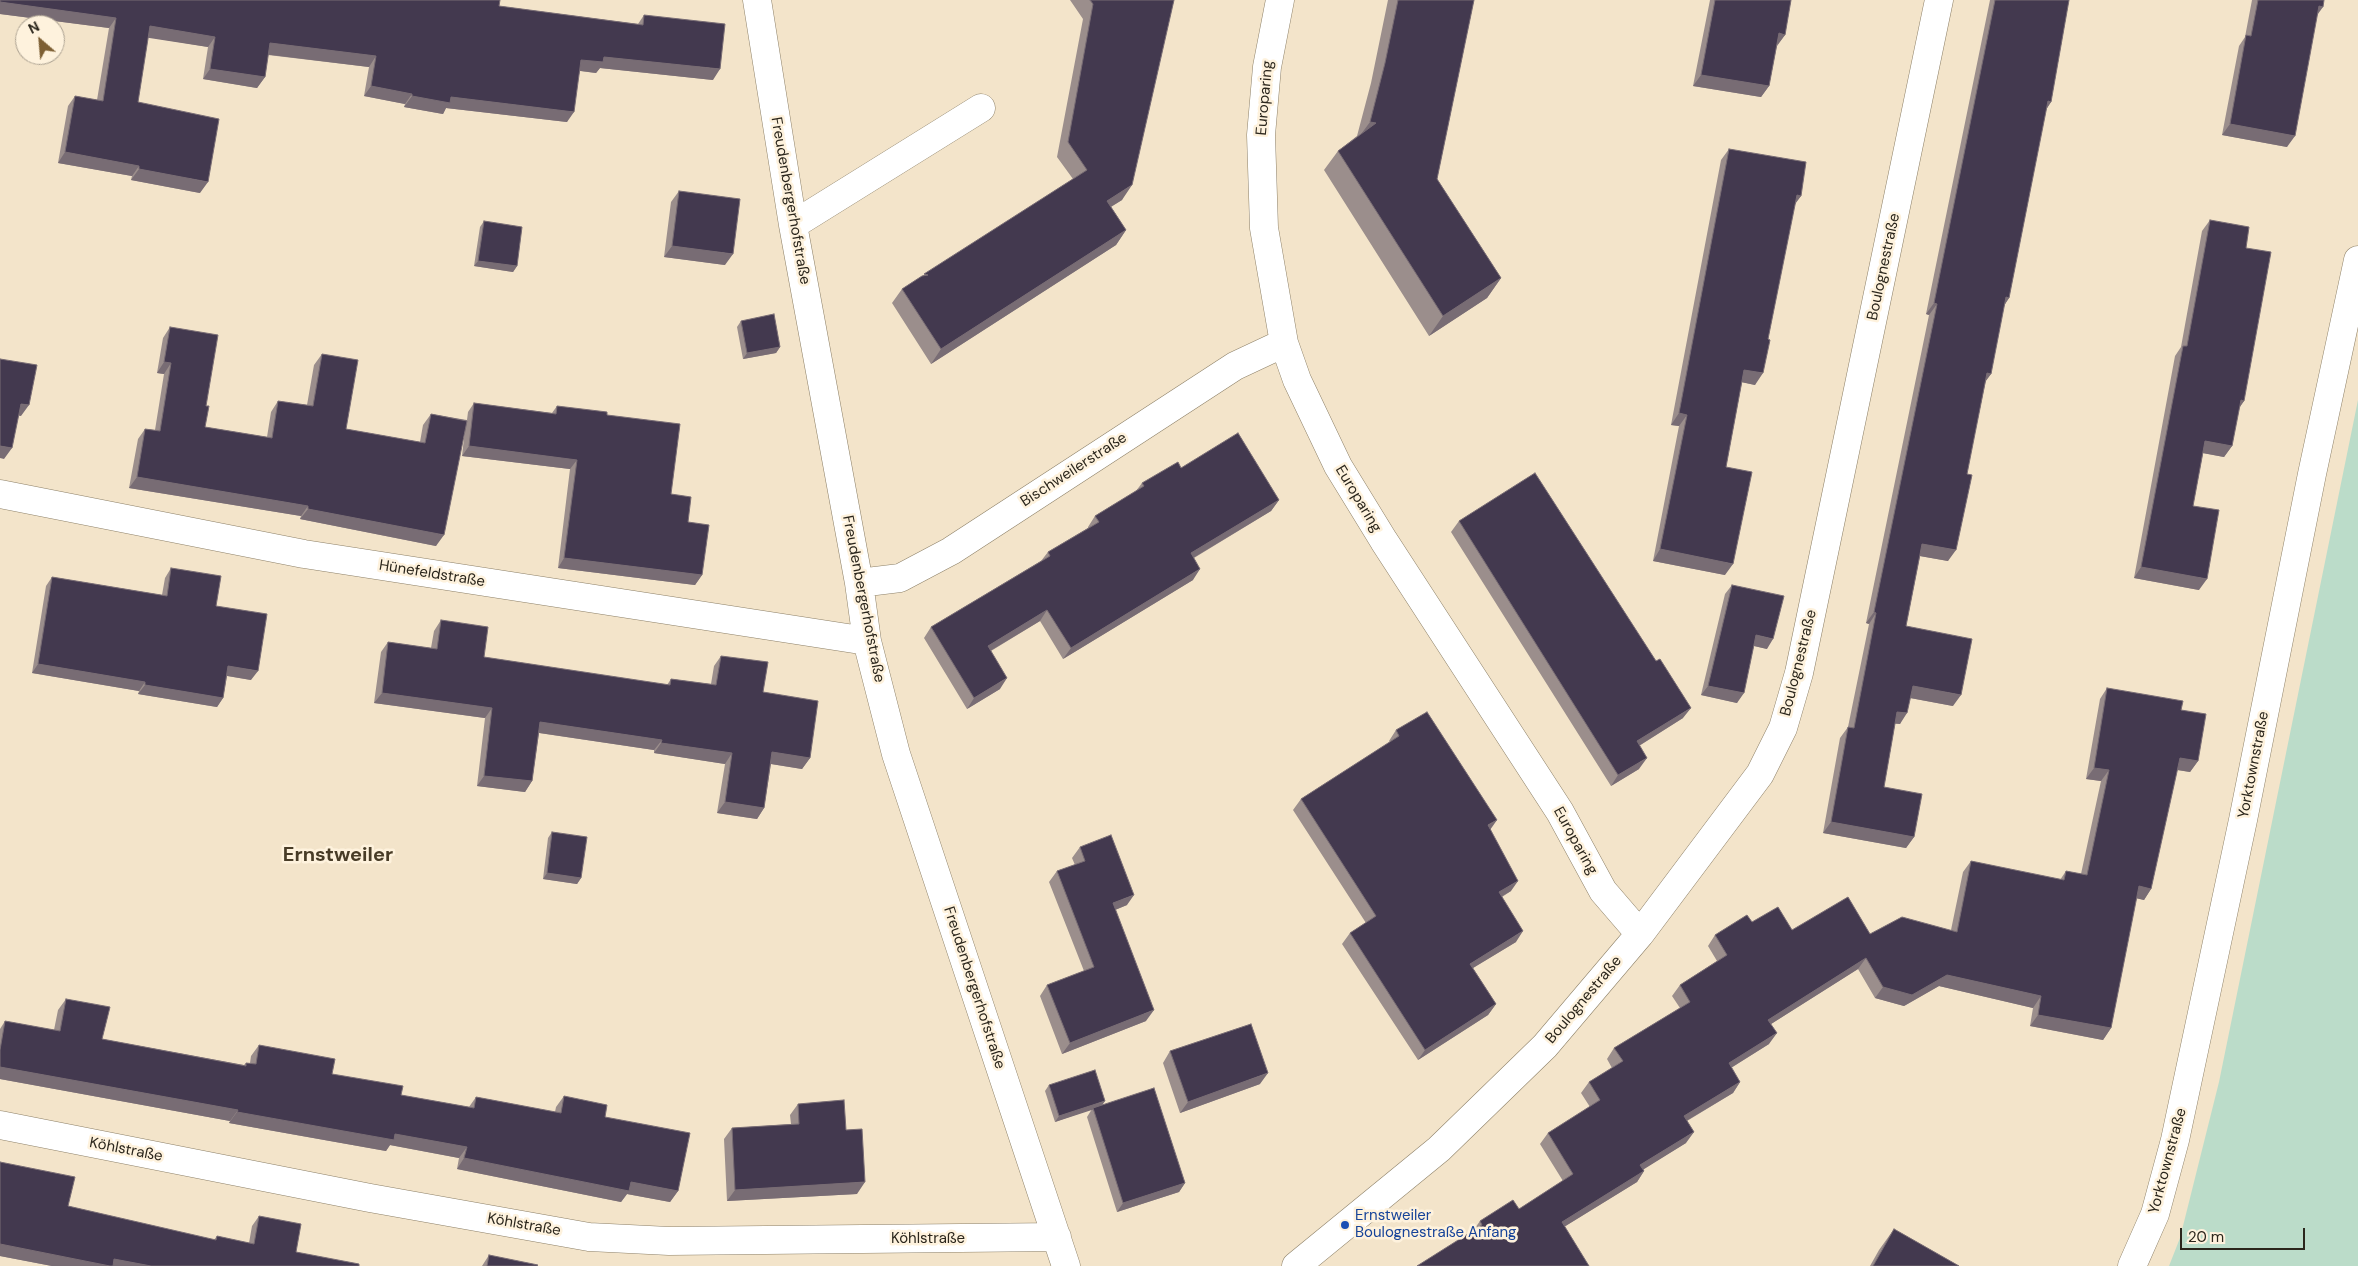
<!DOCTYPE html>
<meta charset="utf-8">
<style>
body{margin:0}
#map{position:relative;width:2358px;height:1266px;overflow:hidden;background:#f3e4ca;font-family:"DM Sans",sans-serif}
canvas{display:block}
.north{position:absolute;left:15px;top:15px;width:50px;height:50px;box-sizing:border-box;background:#fef2dd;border:1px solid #aaa090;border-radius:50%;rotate:333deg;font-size:14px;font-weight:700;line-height:20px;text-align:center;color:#2b261c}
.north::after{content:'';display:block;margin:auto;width:18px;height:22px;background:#7d5f33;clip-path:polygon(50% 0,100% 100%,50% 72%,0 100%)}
.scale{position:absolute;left:2180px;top:1228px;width:125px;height:22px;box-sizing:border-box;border:2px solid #2b261c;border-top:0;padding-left:6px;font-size:15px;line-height:18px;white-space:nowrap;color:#2b261c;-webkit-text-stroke:4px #fef2dd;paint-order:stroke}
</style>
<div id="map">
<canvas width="2358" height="1266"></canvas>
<div class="north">N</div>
<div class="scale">20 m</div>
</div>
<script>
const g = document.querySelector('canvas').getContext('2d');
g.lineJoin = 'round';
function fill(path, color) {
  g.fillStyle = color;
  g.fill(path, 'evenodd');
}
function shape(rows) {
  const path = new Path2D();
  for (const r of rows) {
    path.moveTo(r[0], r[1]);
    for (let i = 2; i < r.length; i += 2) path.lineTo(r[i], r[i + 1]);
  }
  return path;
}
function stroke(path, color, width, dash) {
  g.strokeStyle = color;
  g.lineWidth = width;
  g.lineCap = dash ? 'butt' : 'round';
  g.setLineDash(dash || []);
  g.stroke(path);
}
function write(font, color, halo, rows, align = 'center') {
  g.font = font + ' "DM Sans",sans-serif';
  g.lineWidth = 5;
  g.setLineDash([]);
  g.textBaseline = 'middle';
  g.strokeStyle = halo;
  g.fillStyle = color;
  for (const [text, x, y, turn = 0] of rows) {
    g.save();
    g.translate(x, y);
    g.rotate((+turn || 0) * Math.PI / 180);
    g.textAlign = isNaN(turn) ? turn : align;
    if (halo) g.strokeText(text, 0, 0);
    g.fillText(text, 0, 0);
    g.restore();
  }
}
fill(shape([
 [2358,400,2358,1266,2169,1266,2180,1238,2219,1082]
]), '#bbdcc9');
const minor = shape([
 [757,0,793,225,859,583,867,641,896,754,1066,1266],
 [1280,0,1267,67,1261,135,1264,228,1284,343,1297,380,1338,466,1384,541,1560,812,1603,891,1640,934],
 [793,225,981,108],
 [0,494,304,554,867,641],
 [859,583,900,578,951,551,1235,366,1284,343],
 [0,1125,370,1198,589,1237,669,1241,1057,1237],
 [1296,1266,1439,1149,1545,1046,1640,934,1760,774,1783,728,1799,673,1939,0],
 [2132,1266,2155,1214,2175,1140,2243,820,2312,474,2358,260]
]);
stroke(minor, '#8d8068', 29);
stroke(minor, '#fff', 28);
fill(shape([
 [0,0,499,6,638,24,644,15,713,80,600,68,596,73,580,71,567,122,446,108,443,114,404,107,405,104,364,96,369,67,268,55,265,77,257,88,203,79,208,47,148,37,138,102,200,193,131,180,132,176,58,163,68,106,75,96,97,100,109,28,0,14],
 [1070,0,1174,0,1122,200,1111,207,1126,230,1116,245,931,364,892,303,902,289,1073,179,1057,157,1083,19],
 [1388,0,1474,0,1437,179,1501,278,1487,298,1429,336,1324,170,1338,151,1357,136,1371,83],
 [1710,0,1791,0,1785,35,1777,45,1769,86,1761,97,1693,86],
 [1990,0,2069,0,2051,102,2046,109,2009,298,2004,305,1991,374,1986,380,1948,561,1920,556,1906,626,1953,706,1910,698,1900,724,1895,724,1884,787,1914,837,1906,848,1823,833,1840,738,1848,727,1869,624,1866,623,1929,315,1926,314],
 [2252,0,2324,0,2317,15,2287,147,2222,135,2239,46,2245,37],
 [1729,149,1801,196,1795,203,1768,339,1755,385,1742,382,1726,467,1725,575,1653,561,1679,426,1671,425,1721,160],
 [679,191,725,265,664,257,671,202],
 [2210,220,2246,248,2244,401,2239,408,2232,446,2224,457,2203,453,2193,506,2199,590,2134,578,2175,356,2181,347,2202,231],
 [484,221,517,266,513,272,474,266,480,227],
 [741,321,780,347,776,353,743,359,737,327],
 [170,327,206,406,205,427,267,437,271,412,278,401,307,405,314,365,322,354,346,429,420,442,423,425,431,414,467,420,468,412,474,403,552,413,557,406,607,415,671,494,688,522,702,575,695,585,558,568,570,469,462,456,465,429,436,546,300,519,301,516,129,488,138,439,145,429,155,430,164,374,157,373,163,338],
 [1181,468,1279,500,1271,511,1194,558,1193,580,1063,659,1040,621,991,651,1000,689,967,709,924,638,931,627,1041,561,1048,552,1088,528,1088,527,1095,516,1136,491,1142,483],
 [1459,521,1683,718,1639,746,1639,769,1611,786,1451,532],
 [171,568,216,606,251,680,227,676,223,698,217,707,138,694,139,691,32,673,46,586,52,577,162,595,165,578],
 [1732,585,1767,649,1754,646,1737,703,1701,695,1725,594],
 [441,620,484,657,667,685,671,679,711,684,714,666,721,656,763,692,810,758,802,769,771,764,764,808,757,819,717,813,725,764,654,753,654,750,539,733,532,781,525,792,477,786,485,718,374,703,381,652,388,642,431,648,434,631],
 [2107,688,2181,710,2198,761,2190,772,2177,770,2151,889,2144,900,2136,898,2111,1028,2103,1040,2030,1026,2033,1008,1939,986,1904,1006,1875,998,1858,969,1771,1024,1769,1044,1731,1068,1740,1082,1733,1093,1687,1121,1686,1143,1643,1169,1644,1171,1637,1182,1564,1227,1473,1231,1480,1221,1519,1209,1563,1181,1540,1144,1548,1133,1590,1107,1581,1093,1589,1082,1612,1068,1607,1059,1614,1048,1680,1008,1672,996,1680,985,1717,961,1708,946,1715,935,1752,922,1792,930,1870,934,1951,930,1963,872,1971,861,2060,880,2066,871,2081,874,2101,781,2086,779,2100,699],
 [1396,730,1490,829,1511,891,1502,897,1516,942,1473,968,1496,1004,1488,1015,1418,1060,1342,944,1350,933,1366,923,1293,810,1301,799,1390,742,1389,741],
 [552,832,581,878,577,884,543,879,548,838],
 [1080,847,1127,905,1115,910,1146,1021,1062,1054,1040,996,1047,985,1084,971,1049,882,1057,871,1075,865,1072,858],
 [66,999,102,1039,244,1065,246,1063,250,1063,251,1056,259,1045,332,1074,401,1095,469,1107,476,1097,555,1112,556,1107,564,1096,605,1117,678,1191,670,1202,627,1194,621,1202,457,1169,459,1158,390,1145,386,1151,229,1123,230,1121,0,1079,0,1029,5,1021,54,1030,58,1010],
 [1170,1051,1260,1084,1180,1113,1163,1063],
 [1049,1085,1102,1105,1185,1183,1179,1192,1117,1212,1087,1117,1092,1109,1055,1122,1045,1091],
 [798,1104,846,1130,857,1194,727,1201,724,1139,732,1128,791,1124,790,1115],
 [0,1162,68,1206,214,1240,217,1236,249,1243,252,1226,259,1216,296,1252,359,1266,52,1266,0,1256],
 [1894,1229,1959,1266,1870,1266,1879,1250],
 [489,1255,537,1266,482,1266]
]), '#9b8e8c');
fill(shape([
 [0,2,116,18,109,28,0,14],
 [2319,6,2323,7,2315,18],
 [150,26,215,37,208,47,143,37],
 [1779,33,1785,35,1777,46],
 [270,43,376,56,369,67,263,54],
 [604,57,720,69,713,80,600,68,596,73,574,70,581,60],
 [210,69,265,77,257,88,203,79],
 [1701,75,1769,86,1761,97,1693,86],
 [371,86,412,94,405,104,364,96],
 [412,96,451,97,574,112,567,122,446,108,443,114,404,107],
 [2048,101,2051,102,2044,113],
 [1370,122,1376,123,1356,141],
 [2230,124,2295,136,2287,147,2222,135],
 [65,152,139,166,132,176,58,163],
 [139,169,208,182,200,193,131,180],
 [1132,185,1122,200,1097,215,1107,201],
 [1797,195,1801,196,1793,207],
 [1126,230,1116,245,931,364,941,349],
 [672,246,733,254,725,265,664,257],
 [478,261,517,266,513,272,474,266],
 [1501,278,1487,298,1429,336,1443,316],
 [2006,297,2009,298,2002,309],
 [1934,303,1937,304,1929,315,1926,314],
 [780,347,776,353,743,359,747,353],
 [164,362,171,363,164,374,157,373],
 [1744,370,1763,373,1755,385,1736,381],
 [1987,373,1991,374,1983,385],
 [2241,400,2244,401,2237,411],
 [21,404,29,405,21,416,14,415],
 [1679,413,1687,415,1679,426,1671,425],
 [2205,441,2232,446,2224,457,2197,452],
 [0,446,12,448,4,459,0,458],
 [469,446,577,460,570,469,462,456],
 [137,477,308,506,301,516,129,488],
 [1279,500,1271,511,1183,564,1191,553],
 [308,509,444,535,436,546,300,519],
 [1922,544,1956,550,1948,561,1914,555],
 [1660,549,1733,564,1725,575,1653,561],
 [564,558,702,575,695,585,558,568],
 [2141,567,2207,579,2199,590,2134,578],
 [1200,569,1193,580,1063,659,1071,648],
 [1047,610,1040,621,980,657,988,646],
 [1874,612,1876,613,1869,624,1866,623],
 [1756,635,1773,639,1767,649,1750,645],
 [38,664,145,682,139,691,32,673],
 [228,666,258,671,251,680,222,675],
 [1007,678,1000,689,967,709,974,698],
 [145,685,223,698,217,707,138,694],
 [1708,686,1744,693,1737,703,1701,695],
 [1913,686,1961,695,1953,706,1905,697],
 [382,693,492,708,485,718,374,703],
 [1691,708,1683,718,1629,752,1637,741],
 [1897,712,1907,713,1900,724,1889,722],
 [540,722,662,740,654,750,533,732],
 [661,743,732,753,725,764,654,753],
 [772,752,810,758,802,769,765,763],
 [1647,758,1639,769,1611,786,1618,775],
 [2180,758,2198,761,2190,772,2172,769],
 [2094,768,2109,770,2101,781,2086,779],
 [484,776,532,781,525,792,477,786],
 [725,802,764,808,757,819,717,813],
 [1497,820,1490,830,1488,825],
 [1831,822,1914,837,1906,848,1823,833],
 [547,873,581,878,577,884,543,879],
 [1518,881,1511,891,1492,902,1499,892],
 [2139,886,2151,889,2144,900,2131,897],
 [1134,895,1127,905,1105,914,1113,903],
 [1523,931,1516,942,1463,974,1470,964],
 [1866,958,1858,969,1760,1031,1768,1020],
 [1947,975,2041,996,2033,1008,1939,986,1904,1006,1875,998,1883,987],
 [1496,1004,1488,1015,1418,1060,1425,1050],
 [1154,1010,1146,1021,1062,1054,1070,1043],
 [2038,1015,2111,1028,2103,1040,2030,1026],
 [1777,1033,1769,1044,1721,1074,1729,1063],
 [0,1067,238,1110,230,1121,0,1079],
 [1268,1073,1260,1084,1180,1113,1188,1102],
 [1740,1082,1733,1093,1676,1127,1684,1116],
 [1105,1101,1101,1107,1055,1122,1059,1116],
 [237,1112,395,1134,467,1147,459,1158,390,1145,386,1151,229,1123],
 [1694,1132,1686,1143,1633,1176,1640,1165],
 [464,1158,631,1182,678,1191,670,1202,627,1194,621,1202,457,1169],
 [1644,1171,1637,1182,1554,1233,1562,1222],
 [865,1182,857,1194,727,1201,735,1190],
 [1185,1183,1179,1192,1117,1212,1123,1203],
 [0,1244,114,1259,151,1266,52,1266,0,1256]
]), '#786c74');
const building = shape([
 [0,0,500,0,499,6,643,25,644,15,725,24,720,69,604,57,603,62,581,60,574,112,451,97,450,103,412,96,412,94,371,86,376,56,270,43,265,77,210,69,215,37,150,26,138,102,219,119,208,182,139,169,139,166,65,152,75,96,103,101,116,18,0,2,0,0],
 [1090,0,1174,0,1132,185,1107,201,1126,230,941,349,902,289,922,276,928,275,924,274,1087,170,1068,142,1093,4,1090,0],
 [1398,0,1474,0,1437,179,1501,278,1443,316,1338,151,1376,123,1370,122,1385,63,1398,0],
 [1715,0,1791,0,1785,35,1779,33,1769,86,1701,75,1715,0],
 [1995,0,2069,0,2051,102,2048,101,2009,298,2006,297,1991,374,1987,373,1967,474,1972,475,1956,550,1922,544,1906,626,1972,639,1961,695,1913,686,1907,713,1897,712,1884,787,1922,794,1914,837,1831,822,1848,727,1854,728,1876,613,1874,612,1937,304,1934,303,1995,0],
 [2258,0,2324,0,2323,7,2319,6,2295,136,2230,124,2246,35,2251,36,2258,0],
 [1729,149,1806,162,1801,196,1797,195,1768,339,1770,340,1763,373,1744,370,1726,467,1752,472,1733,564,1660,549,1687,415,1679,413,1729,149],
 [679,191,740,199,733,254,672,246,679,191],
 [2210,220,2249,227,2246,248,2271,252,2244,401,2241,400,2232,446,2205,441,2193,506,2219,510,2207,579,2141,567,2183,346,2187,346,2210,220],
 [484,221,522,227,517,266,478,261,484,221],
 [774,314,780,347,747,353,741,321,774,314],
 [170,327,218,335,206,406,209,406,205,427,272,438,278,401,313,406,322,354,358,360,346,429,425,443,431,414,467,421,444,535,308,509,308,506,137,477,145,429,160,431,171,363,164,362,170,327],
 [0,359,37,365,29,405,21,404,12,448,0,446,0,359],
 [474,403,556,414,557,406,607,412,607,415,680,424,671,494,691,497,688,522,709,525,702,575,564,558,577,460,469,446,474,403],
 [1238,433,1279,500,1191,553,1200,569,1071,648,1047,610,988,646,1007,678,974,698,931,627,1050,556,1048,552,1099,522,1095,516,1144,486,1142,483,1178,462,1181,468,1238,433],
 [1535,473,1656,661,1660,659,1691,708,1637,741,1647,758,1618,775,1459,521,1535,473],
 [171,568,221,576,216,606,267,614,258,671,228,666,223,698,145,685,145,682,38,664,52,577,167,596,171,568],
 [1732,585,1784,596,1773,639,1756,635,1744,693,1708,686,1732,585],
 [441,620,488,627,484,657,670,685,671,679,716,685,721,656,768,662,763,692,818,701,810,758,772,752,764,808,725,802,732,753,661,743,662,740,540,722,532,781,484,776,492,708,382,693,388,642,437,649,441,620],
 [2107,688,2183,701,2181,710,2206,714,2198,761,2180,758,2151,889,2139,886,2111,1028,2038,1015,2041,996,1947,975,1912,995,1883,987,1866,958,1768,1020,1777,1033,1729,1063,1740,1082,1684,1116,1694,1132,1640,1165,1644,1171,1562,1222,1589,1266,1417,1266,1482,1225,1480,1221,1513,1200,1519,1209,1573,1174,1548,1133,1600,1100,1589,1082,1623,1061,1614,1048,1690,1002,1680,985,1727,955,1715,935,1747,915,1752,922,1778,907,1792,930,1848,897,1870,934,1902,917,1957,932,1971,861,2064,880,2066,871,2087,875,2109,770,2094,768,2107,688],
 [1427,712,1497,820,1488,825,1518,881,1499,892,1523,931,1470,964,1496,1004,1425,1050,1350,933,1376,916,1301,799,1399,736,1396,730,1427,712],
 [552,832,587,837,581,878,547,873,552,832],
 [1111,835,1134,895,1113,903,1154,1010,1070,1043,1047,985,1094,967,1057,871,1085,861,1080,847,1111,835],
 [66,999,110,1007,102,1039,246,1066,246,1063,256,1064,259,1045,335,1059,332,1074,403,1086,401,1095,474,1108,476,1097,561,1113,564,1096,607,1105,605,1117,690,1133,678,1191,631,1182,629,1191,464,1158,467,1147,395,1134,394,1140,237,1112,238,1110,0,1067,0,1050,5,1021,60,1031,66,999],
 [1251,1024,1268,1073,1188,1102,1170,1051,1251,1024],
 [1095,1070,1105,1101,1059,1116,1049,1085,1095,1070],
 [1154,1088,1185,1183,1123,1203,1093,1108,1154,1088],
 [844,1100,846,1130,862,1129,865,1182,735,1190,732,1128,799,1124,798,1104,844,1100],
 [0,1162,75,1177,68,1206,216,1240,217,1236,254,1244,259,1216,301,1224,296,1252,359,1264,359,1266,151,1266,114,1259,113,1266,110,1266,0,1244,0,1162],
 [1894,1229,1959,1266,1873,1266,1894,1229],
 [489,1255,538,1265,537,1266,487,1266,489,1255]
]);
fill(building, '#43394f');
stroke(building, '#786c74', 1);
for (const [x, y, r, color] of [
 [1345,1225,5,"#1a4fb4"]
]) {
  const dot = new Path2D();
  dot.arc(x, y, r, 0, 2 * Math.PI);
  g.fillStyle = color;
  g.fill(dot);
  stroke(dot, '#fef2dd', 2);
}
write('15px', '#2b261c', '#fef2dd', [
 ["Europaring",1265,98,-85],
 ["Freudenbergerhofstraße",790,201,80],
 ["Boulognestraße",1884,267,-78],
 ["Bischweilerstraße",1074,470,-33],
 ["Europaring",1358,499,59],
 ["Hünefeldstraße",432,574,9],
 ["Freudenbergerhofstraße",863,599,79],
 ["Boulognestraße",1799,663,-76],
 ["Yorktownstraße",2254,765,-79],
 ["Europaring",1575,841,61],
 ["Freudenbergerhofstraße",974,988,72],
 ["Boulognestraße",1584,1000,-50],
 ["Köhlstraße",126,1150,11],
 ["Yorktownstraße",2168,1161,-75],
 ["Köhlstraße",524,1225,10],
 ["Köhlstraße",928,1239]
]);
write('15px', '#164399', '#fef2dd', [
 ["Ernstweiler",1355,1216],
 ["Boulognestraße Anfang",1355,1233]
], 'left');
write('bold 20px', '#483c27', '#fef2dd', [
 ["Ernstweiler",338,856]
]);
</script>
